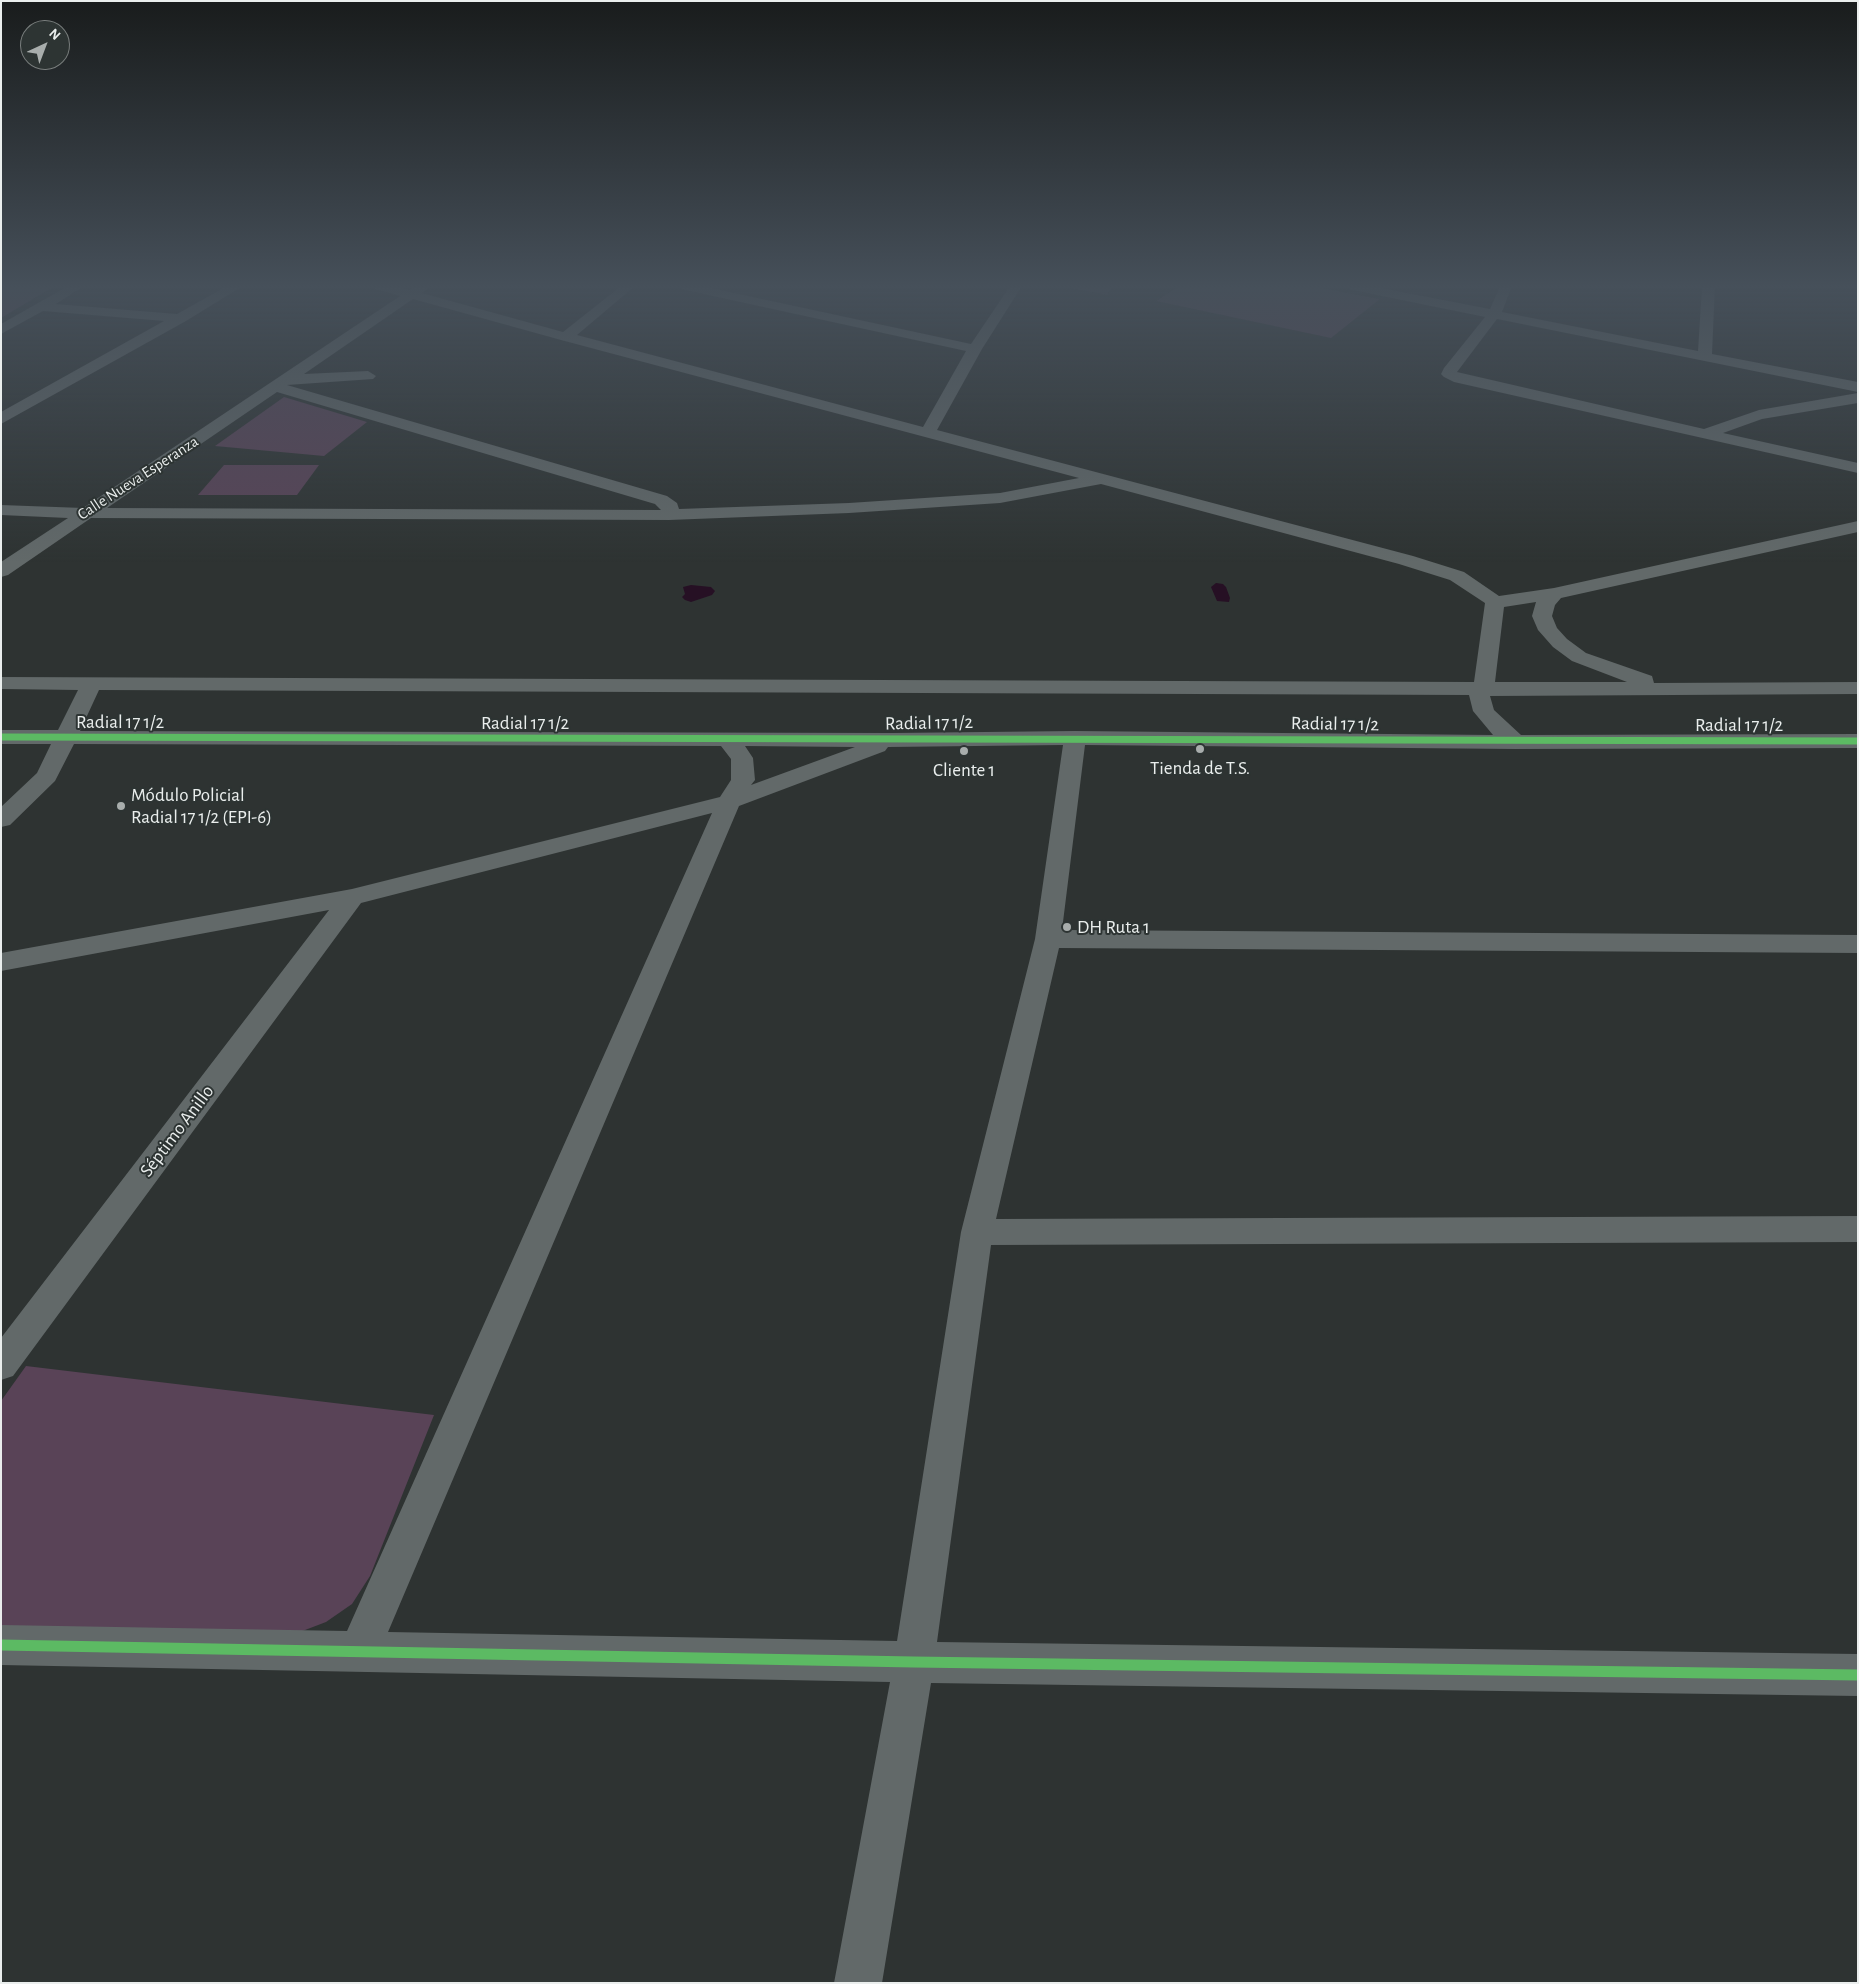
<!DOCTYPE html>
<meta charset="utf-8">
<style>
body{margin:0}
#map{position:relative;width:1859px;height:1984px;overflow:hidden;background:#2e3332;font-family:"Alegreya Sans",sans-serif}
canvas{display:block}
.frame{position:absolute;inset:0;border:2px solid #eaeeed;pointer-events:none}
.north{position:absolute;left:20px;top:20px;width:50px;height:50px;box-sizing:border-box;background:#2d3433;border:1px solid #797e7d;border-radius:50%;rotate:43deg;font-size:14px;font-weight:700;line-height:20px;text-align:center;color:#eaeeed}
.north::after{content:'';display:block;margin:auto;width:18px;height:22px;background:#a8adac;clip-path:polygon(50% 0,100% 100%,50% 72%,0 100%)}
</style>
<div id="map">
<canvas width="1859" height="1984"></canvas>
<div class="frame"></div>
<div class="north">N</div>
</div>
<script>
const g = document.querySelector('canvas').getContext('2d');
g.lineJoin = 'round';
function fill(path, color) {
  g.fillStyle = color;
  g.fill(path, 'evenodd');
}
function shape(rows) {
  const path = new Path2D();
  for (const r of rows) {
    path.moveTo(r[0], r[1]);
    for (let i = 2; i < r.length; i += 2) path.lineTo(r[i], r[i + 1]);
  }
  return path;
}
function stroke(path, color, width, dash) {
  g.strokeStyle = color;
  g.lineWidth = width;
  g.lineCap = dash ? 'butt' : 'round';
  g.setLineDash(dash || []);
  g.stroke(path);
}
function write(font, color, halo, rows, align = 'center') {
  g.font = font + ' "Alegreya Sans",sans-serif';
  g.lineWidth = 4;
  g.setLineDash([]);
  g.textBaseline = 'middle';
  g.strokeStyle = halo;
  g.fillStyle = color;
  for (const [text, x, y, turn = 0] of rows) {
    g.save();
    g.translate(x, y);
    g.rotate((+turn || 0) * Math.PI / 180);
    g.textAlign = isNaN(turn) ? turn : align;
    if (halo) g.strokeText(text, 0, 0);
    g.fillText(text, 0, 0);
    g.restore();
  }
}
fill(shape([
 [1,286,55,286,1,318],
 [1061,286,1112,286,1107,295],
 [1179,286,1310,286,1380,299,1331,338,1156,301],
 [284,397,367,422,324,456,215,446],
 [224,465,319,465,297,495,198,495],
 [26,1366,434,1415,370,1576,352,1604,326,1622,292,1635,1,1630,1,1401]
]), '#594357');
fill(shape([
 [1216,583,1223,584,1226,587,1230,598,1229,602,1217,601,1211,587],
 [691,585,711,587,715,591,712,595,691,602,685,600,682,597,685,594,683,587]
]), '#261024');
fill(shape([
 [68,286,84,286,56,304,177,314,227,286,243,286,186,321,1,424,1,412,164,321,43,311,1,334,1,324,68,286],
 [374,286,394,286,409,290,415,286,426,286,428,288,422,293,563,332,621,286,635,286,577,335,923,427,966,351,685,290,678,286,702,286,971,344,1010,286,1022,286,982,349,937,430,1413,556,1464,572,1499,596,1554,588,1858,521,1858,532,1561,598,1555,605,1552,616,1557,628,1567,639,1586,653,1652,676,1654,683,1858,682,1858,694,1490,696,1494,710,1521,735,1858,734,1858,748,1515,749,1085,745,1062,930,1858,935,1858,953,1059,948,996,1219,1858,1216,1858,1242,991,1245,937,1642,1858,1654,1858,1696,931,1683,882,1983,834,1983,890,1682,1,1665,1,1625,347,1631,712,813,361,903,13,1376,1,1380,1,1338,329,910,1,971,1,953,352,889,720,797,731,780,731,759,721,746,74,744,55,781,10,825,1,827,1,807,37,773,51,744,1,744,1,730,58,730,78,690,1,689,1,677,1474,682,1485,603,1450,580,1399,564,1101,484,1000,503,849,513,669,520,91,518,8,575,1,577,1,562,68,518,1,515,1,505,83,508,400,296,375,289,374,286],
 [413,299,561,340,1079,478,1000,493,849,503,679,509,677,503,667,496,287,385,373,379,376,376,368,371,304,374,413,299],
 [277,392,655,504,661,510,107,508,277,392],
 [1536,602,1532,616,1538,630,1553,647,1572,661,1627,682,1495,682,1504,607,1536,602],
 [99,690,1469,695,1473,711,1493,735,1075,731,893,733,80,731,99,690],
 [1063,745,1035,939,961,1232,897,1641,388,1632,739,806,885,751,888,747,1063,745],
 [745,746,855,747,751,785,755,780,753,758,745,746],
 [1345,286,1371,286,1490,309,1500,286,1512,286,1502,312,1698,351,1702,286,1715,286,1712,354,1858,382,1858,392,1497,319,1457,372,1704,429,1759,410,1858,393,1858,403,1762,419,1723,433,1858,463,1858,473,1454,382,1444,377,1441,374,1444,368,1485,317,1352,290,1345,286]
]), '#626969');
stroke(shape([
 [1,737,1858,741]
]), '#5cba63', 7);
stroke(shape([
 [1,1645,914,1662,1858,1675]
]), '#5cba63', 11);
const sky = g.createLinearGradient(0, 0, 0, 563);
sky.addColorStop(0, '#191c1c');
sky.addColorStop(0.51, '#46505a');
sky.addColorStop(1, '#46505a00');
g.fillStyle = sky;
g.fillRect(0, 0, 1859, 563);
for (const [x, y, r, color] of [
 [1200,749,5,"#a8adac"],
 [964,751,5,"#a8adac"],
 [121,806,5,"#a8adac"],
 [1067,927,5,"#a8adac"]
]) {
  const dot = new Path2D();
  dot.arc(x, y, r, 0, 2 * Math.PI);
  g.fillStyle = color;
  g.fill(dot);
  stroke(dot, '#2d3433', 2);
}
write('16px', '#eaeeed', '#2d3433', [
 ["Calle Nueva Esperanza",138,478,-33]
]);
write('19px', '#eaeeed', '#2d3433', [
 ["Radial 17 1/2",120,722],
 ["Radial 17 1/2",525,723],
 ["Radial 17 1/2",929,723,-1],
 ["Radial 17 1/2",1335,724,1],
 ["Radial 17 1/2",1739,725],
 ["Séptimo Anillo",177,1131,-53]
]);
write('19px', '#eaeeed', '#2d3433', [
 ["Tienda de T.S.",1200,768],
 ["Cliente 1",964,770],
 ["Módulo Policial",131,795,"left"],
 ["Radial 17 1/2 (EPI-6)",131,817,"left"],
 ["DH Ruta 1",1077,927,"left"]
]);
</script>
